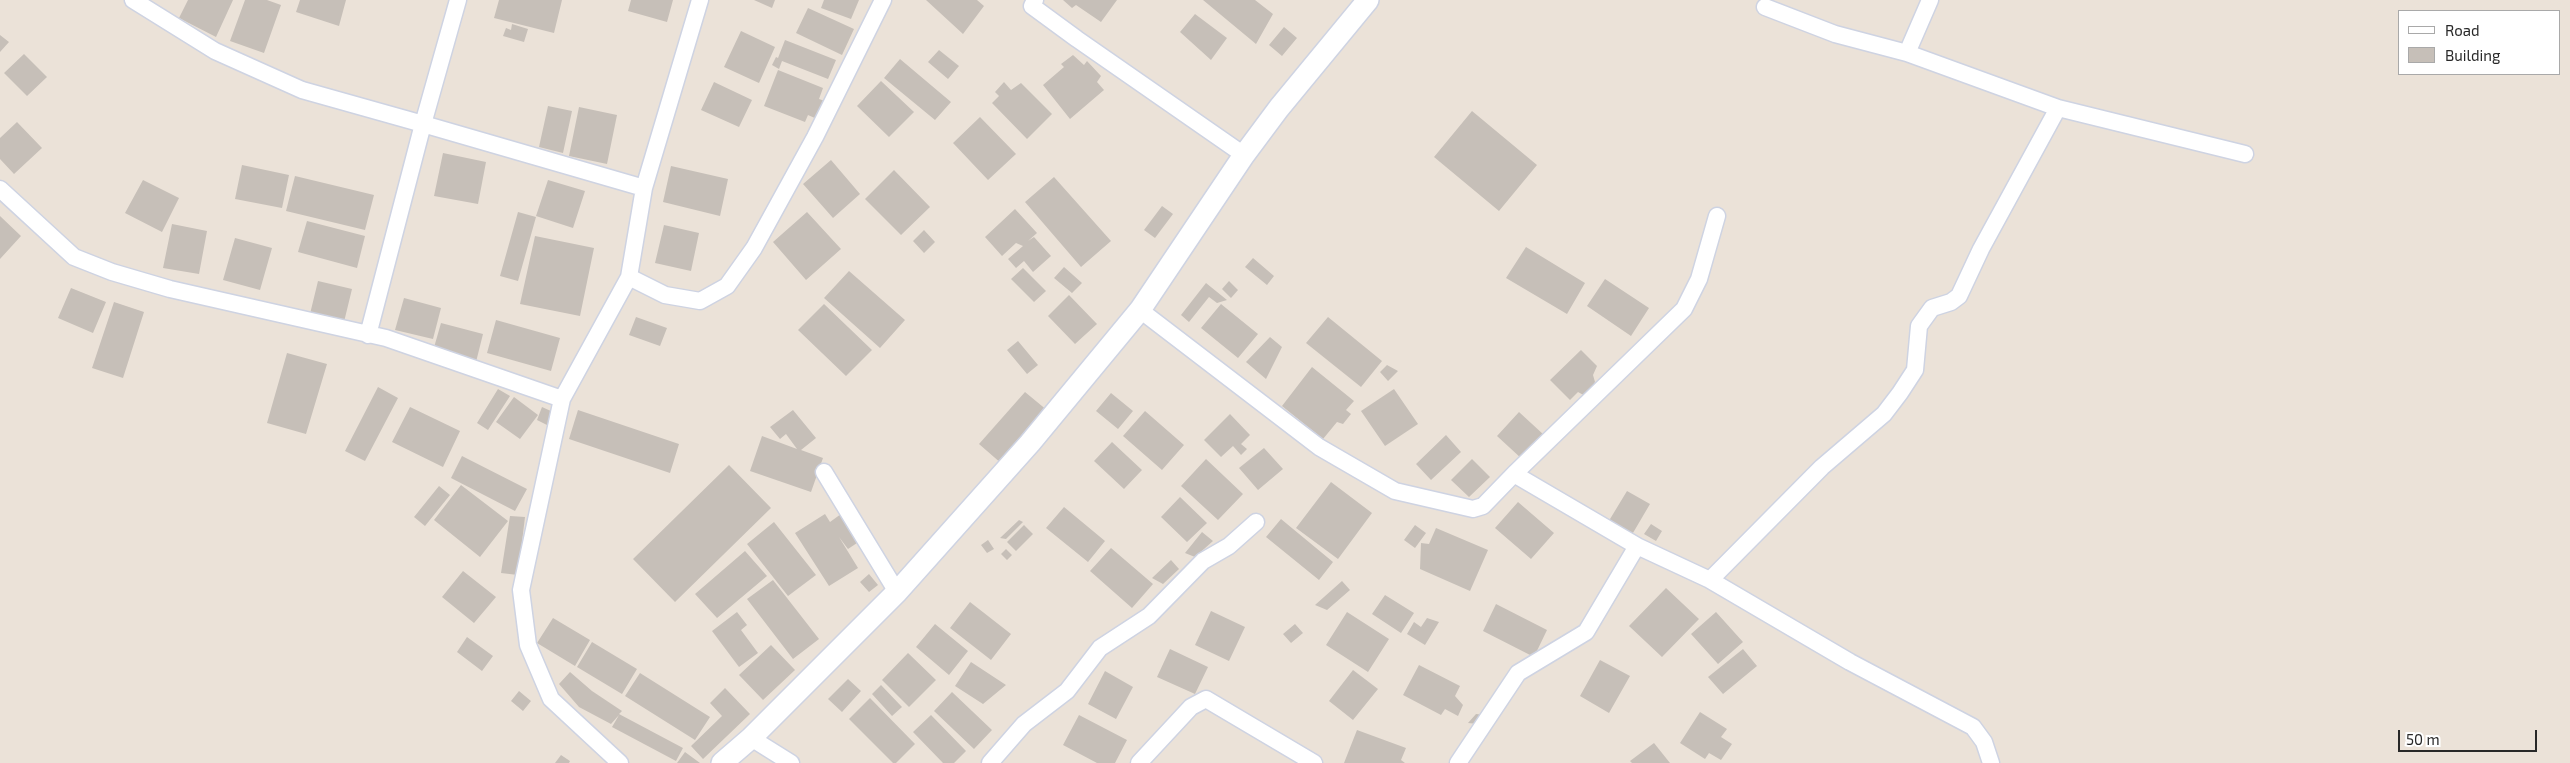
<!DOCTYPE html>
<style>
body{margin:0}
#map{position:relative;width:2570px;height:763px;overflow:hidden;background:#ebe2d8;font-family:"Exo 2",sans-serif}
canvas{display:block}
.legend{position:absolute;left:2398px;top:10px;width:162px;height:65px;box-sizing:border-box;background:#fff;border:1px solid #a9a9a9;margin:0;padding:6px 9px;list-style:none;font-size:15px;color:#282828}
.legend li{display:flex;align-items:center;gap:10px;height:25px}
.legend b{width:25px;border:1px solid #a9a9a9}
.scale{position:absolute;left:2398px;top:730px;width:139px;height:22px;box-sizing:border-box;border:2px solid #282828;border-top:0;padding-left:6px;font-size:15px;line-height:18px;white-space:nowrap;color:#282828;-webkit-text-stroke:4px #fff;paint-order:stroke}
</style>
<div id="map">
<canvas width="2570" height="763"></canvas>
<ul class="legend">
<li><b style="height:6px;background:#fff"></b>Road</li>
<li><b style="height:14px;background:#c6bfb8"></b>Building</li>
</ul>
<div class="scale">50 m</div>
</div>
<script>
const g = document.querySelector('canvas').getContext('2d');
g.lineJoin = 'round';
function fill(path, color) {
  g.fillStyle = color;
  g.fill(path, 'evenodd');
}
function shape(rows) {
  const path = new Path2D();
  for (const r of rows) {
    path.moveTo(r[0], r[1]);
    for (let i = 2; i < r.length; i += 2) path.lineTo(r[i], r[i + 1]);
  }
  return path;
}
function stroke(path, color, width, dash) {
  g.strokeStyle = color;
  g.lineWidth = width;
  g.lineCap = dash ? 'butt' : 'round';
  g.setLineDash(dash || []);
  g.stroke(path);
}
fill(shape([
 [188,0,233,0,216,37,179,18],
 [245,0,267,0,281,5,264,53,230,41],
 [300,0,346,0,339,26,296,12],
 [499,0,562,0,554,33,494,18],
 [631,0,673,0,667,22,628,11],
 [754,0,775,0,772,8],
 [824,0,859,0,851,19,821,8],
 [926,0,977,0,984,6,963,34],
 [1063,0,1117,0,1101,22,1076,5,1072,8],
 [1203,0,1255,0,1273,14,1256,44],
 [808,8,854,29,842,55,796,33],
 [1195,14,1227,38,1211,60,1180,32],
 [512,24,528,29,524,42,503,36,506,28,511,30],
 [1284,27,1297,38,1282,56,1269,45],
 [741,31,775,47,759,83,724,67],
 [0,35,9,42,0,52],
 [785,40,836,60,828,79,782,61,779,69,772,65,776,57,778,58],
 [939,50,959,66,948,79,928,62],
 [24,54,47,77,27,96,4,73],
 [1073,55,1084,65,1087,61,1101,76,1097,82,1104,90,1070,119,1043,85,1064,67,1061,64],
 [900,59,951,102,935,120,884,78],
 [778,70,823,88,819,99,825,101,817,119,808,115,805,122,764,106],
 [881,81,914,112,889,137,857,106],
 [714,82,752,100,739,127,701,110],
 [1004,82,1011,90,1021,83,1052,114,1027,139,992,103,999,96,995,92],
 [548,106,572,111,563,153,539,147],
 [579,107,617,115,607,164,569,156],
 [1472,111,1537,165,1499,211,1434,157],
 [980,117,1016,154,988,180,953,143],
 [17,122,42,148,14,174,0,159,0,138],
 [443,153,486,162,478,204,434,196],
 [831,160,860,194,833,218,803,184],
 [242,165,289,175,282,208,235,199],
 [671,166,728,179,720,216,663,202],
 [894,170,930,207,901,235,865,199],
 [295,176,374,195,365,230,286,211],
 [1054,177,1111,241,1081,267,1025,202],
 [143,180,179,198,162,232,125,213],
 [548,180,585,191,573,228,536,216],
 [1162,206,1173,214,1155,238,1144,230],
 [1015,209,1037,233,1028,241,1034,237,1051,256,1033,272,1024,261,1016,268,1008,259,1023,246,1016,243,1002,256,985,237],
 [518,212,536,217,518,281,500,276],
 [807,212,841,249,806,280,773,242],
 [0,216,21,236,0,259],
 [307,221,365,236,357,268,298,252],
 [172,224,207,231,199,274,163,268],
 [664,225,699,233,691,271,655,263],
 [924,230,935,242,924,253,913,241],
 [535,236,594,248,580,316,520,304],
 [235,238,272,248,260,290,223,280],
 [1526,247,1585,283,1567,314,1506,278],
 [1253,258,1274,276,1267,285,1245,267],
 [1064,267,1082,283,1072,293,1054,278],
 [1023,268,1046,291,1034,302,1011,279],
 [849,271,905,320,880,348,824,298],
 [1605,279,1649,308,1631,336,1587,306],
 [318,281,352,289,344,322,310,314],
 [1229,281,1238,290,1231,298,1222,289],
 [1206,283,1227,300,1217,303,1209,297,1189,322,1181,315],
 [71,288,106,302,93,333,58,318],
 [1069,295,1097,324,1075,344,1048,316],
 [404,298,441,308,433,339,395,330],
 [114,302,144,312,123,378,92,368],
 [824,304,872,350,846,376,798,330],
 [1221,304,1258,334,1238,358,1201,328],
 [636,317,667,328,660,346,629,335],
 [1328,317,1382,361,1361,387,1306,343],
 [496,320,560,338,551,371,487,353],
 [441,323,483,334,476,362,433,351],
 [1270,337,1282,347,1266,379,1246,362],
 [1018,341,1038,365,1027,374,1007,350],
 [1581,350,1597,366,1593,375,1595,382,1587,397,1578,392,1570,400,1550,380],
 [287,353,327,364,306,434,267,423],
 [1387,365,1398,371,1388,381,1380,372],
 [1312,367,1354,401,1346,410,1351,414,1343,424,1337,422,1323,439,1282,406],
 [378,387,398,398,365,461,345,451],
 [498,389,510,396,488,430,477,423],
 [1394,389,1418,424,1385,446,1361,411],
 [1025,392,1048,411,1002,464,979,444],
 [1111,393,1133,411,1118,429,1096,411],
 [514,397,538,415,520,439,496,422],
 [410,407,460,431,443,467,392,442],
 [542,407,553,412,547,425,537,420],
 [578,410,679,444,670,473,569,439],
 [793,410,816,438,801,450,823,458,811,492,750,471,762,436,797,449,786,434,780,439,770,427],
 [1145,411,1184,445,1162,470,1123,436],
 [1519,412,1544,435,1522,459,1497,436],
 [1230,414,1250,435,1241,444,1247,449,1241,455,1233,446,1221,457,1204,440],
 [1446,435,1461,452,1431,480,1416,464],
 [1112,442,1142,470,1124,489,1094,461],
 [1264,448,1283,469,1258,490,1239,468],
 [462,456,527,489,515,511,451,478],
 [1206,459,1243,494,1218,520,1181,486],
 [1472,459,1490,477,1469,497,1451,480],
 [729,465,771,508,675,602,633,559],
 [1331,482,1372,513,1338,559,1296,528],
 [461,485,508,521,480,557,434,520],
 [439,486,450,495,425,526,414,517],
 [1627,491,1650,504,1630,538,1607,524],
 [1180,497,1207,523,1187,542,1161,517],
 [1518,502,1554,533,1531,559,1495,528],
 [1064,507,1105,541,1088,562,1046,528],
 [825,514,830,522,841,514,860,541,848,549,839,537,858,568,829,586,795,533],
 [510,516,525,517,518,575,501,573],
 [1281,519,1333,562,1319,580,1266,537],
 [1019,520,1023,522,1006,539,1000,538],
 [774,522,816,575,788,596,747,544],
 [1651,524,1662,531,1656,541,1644,534],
 [1024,525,1033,534,1016,551,1007,542],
 [1415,525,1426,533,1415,548,1404,540],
 [1436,528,1488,550,1470,591,1420,569,1421,543,1429,544],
 [1202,532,1213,541,1195,557,1185,553],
 [988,540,994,549,987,553,981,545],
 [1111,548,1153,584,1132,608,1090,571],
 [1006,549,1012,555,1007,560,1001,554],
 [745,551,767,576,717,618,695,594],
 [1171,560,1179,569,1163,584,1152,578],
 [463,571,496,597,474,623,442,597],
 [869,574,878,585,869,592,860,582],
 [773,580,819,639,793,659,747,599],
 [1342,581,1350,590,1327,610,1315,605],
 [1666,588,1699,619,1662,657,1629,626],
 [1385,595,1414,613,1401,633,1372,614],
 [970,602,1011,634,991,660,950,628],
 [1496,604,1547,630,1534,657,1483,631],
 [1211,611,1245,627,1229,661,1195,645],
 [737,612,747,625,741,630,758,653,739,667,712,631],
 [1347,612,1389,639,1368,672,1326,645],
 [1716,612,1743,642,1718,664,1691,634],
 [553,618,590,640,575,666,537,643],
 [1427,618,1439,622,1425,645,1407,634,1414,622,1421,627],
 [935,624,968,651,949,675,916,647],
 [1295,624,1303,633,1291,643,1283,634],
 [467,637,493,656,482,671,457,652],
 [592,642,637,669,622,694,577,667],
 [771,645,795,670,763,700,739,675],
 [1170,649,1208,667,1195,694,1157,677],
 [1743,649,1757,666,1723,694,1708,677],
 [908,653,936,680,909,707,882,680],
 [1600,660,1630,676,1609,713,1580,696],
 [971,662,1006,685,983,704,955,686],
 [1419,665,1460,686,1455,696,1463,705,1458,716,1445,709,1441,715,1403,695],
 [1353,670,1378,689,1353,720,1329,701],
 [1105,671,1133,687,1116,719,1088,704],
 [570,672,592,691,622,711,619,714,683,748,676,761,612,727,619,715,611,724,579,707,559,684],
 [640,673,710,717,695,740,625,696],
 [848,679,861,691,842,712,828,699],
 [881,685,902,707,892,716,872,694],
 [725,688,750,714,703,759,691,746,722,716,710,703],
 [519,691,531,701,523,711,511,701],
 [952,692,992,730,974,749,934,711],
 [870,698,915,744,896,763,893,763,849,719],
 [1700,712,1727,729,1721,737,1732,744,1721,760,1709,753,1705,759,1680,743],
 [1476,714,1485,715,1478,724,1468,723],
 [931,715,966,751,954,763,943,763,913,732],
 [1079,715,1127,740,1115,763,1097,763,1063,745],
 [1357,730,1406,748,1401,760,1405,763,1344,763],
 [1654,743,1670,763,1632,763,1630,761],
 [685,752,700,763,677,763],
 [561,755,570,761,569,763,555,763]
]), '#c6bfb8');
const minor = shape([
 [133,0,215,51,302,90,423,124,368,335],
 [458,0,423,124,644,188],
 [1035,0,1032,6,1077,39,1244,155],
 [1765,7,1835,34,1907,53,2058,108],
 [1907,53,1930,0],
 [0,189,74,257,112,272,170,289,386,338,562,399],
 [629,277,665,295,700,301,727,286,754,248,815,137,883,0],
 [1140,310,1319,447,1395,491,1473,509,1483,506,1514,474,1637,546,1710,580,1822,467,1884,414,1900,393,1915,370,1919,326,1932,308,1951,302,1959,296,1981,249,2058,108,2245,154],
 [824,472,897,592],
 [1514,474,1684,309,1699,279,1717,216],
 [1710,580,1850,662,1973,727,1984,742,1991,763],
 [751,738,791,763],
 [620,763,551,699,528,645,521,590,562,399,629,277,644,188,700,0],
 [990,763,1024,724,1067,691,1100,648,1149,616,1203,561,1229,546,1256,522],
 [1139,763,1191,707,1206,699,1314,763],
 [1458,763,1518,673,1586,632,1637,546]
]);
const tertiary = shape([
 [722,763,751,738,897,592,1030,443,1140,310,1244,155,1279,108,1368,0]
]);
stroke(minor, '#ced3e2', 19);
stroke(tertiary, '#ced3e2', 24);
stroke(minor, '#fff', 16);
stroke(tertiary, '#fff', 21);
</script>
